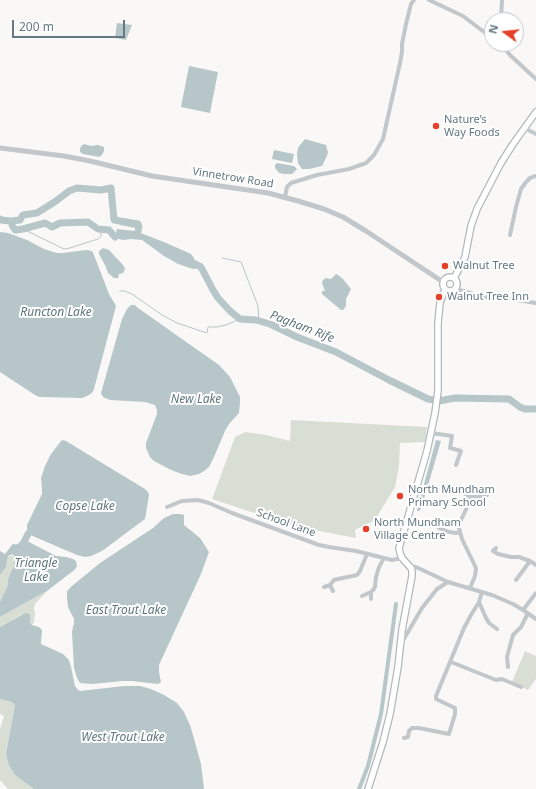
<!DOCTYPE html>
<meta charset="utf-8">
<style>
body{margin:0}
#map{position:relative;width:536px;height:789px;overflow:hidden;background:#f9f8f6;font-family:"Noto Sans",sans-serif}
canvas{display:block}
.north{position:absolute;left:484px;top:12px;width:40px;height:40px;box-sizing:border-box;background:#fff;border:1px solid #c1c9cd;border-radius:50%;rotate:285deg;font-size:11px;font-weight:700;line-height:16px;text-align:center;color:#637881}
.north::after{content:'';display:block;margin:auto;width:14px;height:18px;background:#e4402a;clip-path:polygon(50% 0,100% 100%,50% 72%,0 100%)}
.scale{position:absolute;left:12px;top:20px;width:113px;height:18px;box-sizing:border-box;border:2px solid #637881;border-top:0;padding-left:5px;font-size:12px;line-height:14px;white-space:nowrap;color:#637881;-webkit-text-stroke:3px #fff;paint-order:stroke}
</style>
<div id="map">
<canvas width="536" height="789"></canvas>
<div class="north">N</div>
<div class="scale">200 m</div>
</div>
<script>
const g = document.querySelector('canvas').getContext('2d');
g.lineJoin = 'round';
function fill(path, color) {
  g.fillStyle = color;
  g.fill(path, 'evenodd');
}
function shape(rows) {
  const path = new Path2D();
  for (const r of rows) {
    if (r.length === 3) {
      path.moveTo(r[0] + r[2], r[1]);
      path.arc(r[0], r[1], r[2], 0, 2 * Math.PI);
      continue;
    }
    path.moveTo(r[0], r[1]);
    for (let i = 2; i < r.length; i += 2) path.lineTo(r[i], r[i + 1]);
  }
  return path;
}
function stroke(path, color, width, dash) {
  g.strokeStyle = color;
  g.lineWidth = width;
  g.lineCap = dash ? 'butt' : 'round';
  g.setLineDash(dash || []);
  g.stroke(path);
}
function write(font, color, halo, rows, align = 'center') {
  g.font = font + ' "Noto Sans",sans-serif';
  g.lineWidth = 4;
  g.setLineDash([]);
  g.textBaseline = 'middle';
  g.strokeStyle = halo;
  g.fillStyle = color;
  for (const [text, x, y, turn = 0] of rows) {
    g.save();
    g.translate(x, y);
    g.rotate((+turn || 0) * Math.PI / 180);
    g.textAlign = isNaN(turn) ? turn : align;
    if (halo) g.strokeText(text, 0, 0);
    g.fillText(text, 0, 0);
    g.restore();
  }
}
fill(shape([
 [291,420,427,427,425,442,400,443,399,466,395,487,375,520,355,530,356,538,309,529,309,531,287,524,212,499,235,437,245,432,266,435,290,441],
 [12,555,15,558,15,562,8,579,8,585,0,602,0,575,6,567,8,557],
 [47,591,35,604,34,609,35,613,34,622,32,625,30,622,30,614,22,614,0,627,0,617],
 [525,651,536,656,536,679,528,690,512,682],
 [0,699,12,702,14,703,15,705,6,754,9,766,15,775,34,789,8,789,0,780,0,729,4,716,0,714]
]), '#d9ded5');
fill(shape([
 [117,23,132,25,126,40,115,38],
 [189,66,218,72,210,113,181,107],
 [305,139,326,145,328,153,325,160,322,166,309,169,302,169,298,163,297,154,298,148,300,145],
 [84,144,91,146,98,145,104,147,104,151,102,155,99,157,83,154,80,152,80,149,81,146],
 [274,150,294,154,292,163,272,159],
 [277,163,294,166,297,169,292,174,285,174,279,173,275,168,275,165],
 [121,221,138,224,139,227,138,232,164,242,191,254,194,258,194,261,196,265,199,266,198,268,193,269,178,264,164,256,142,240,131,239,124,240,118,239,115,237,117,229,135,231,136,228,120,225],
 [0,232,8,233,27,240,44,249,57,253,63,253,86,250,92,251,94,255,109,294,115,304,116,306,94,389,92,393,87,396,82,398,39,397,35,395,0,372],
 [103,248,109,250,123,265,125,269,123,273,119,274,118,278,114,278,108,273,106,267,99,254,99,251],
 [336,274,338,275,343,279,351,289,346,299,346,306,343,310,341,310,322,294,322,291,325,291,322,283,323,280,326,278,331,279],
 [131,305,135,305,138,308,219,365,230,377,240,397,240,403,239,413,229,424,225,431,214,457,209,467,204,471,199,474,190,476,182,474,171,470,154,461,150,457,146,448,146,443,157,414,157,410,155,405,145,402,110,400,103,397,101,393,122,319,127,309],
 [63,440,66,441,145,489,148,492,149,495,145,519,102,551,91,556,85,557,77,555,28,534,27,532,27,525,42,494,42,490,41,478,45,466,51,454,61,441],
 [436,440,441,441,421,509,419,511,417,511,417,510],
 [173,514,180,514,184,515,184,525,200,538,209,552,201,574,159,665,159,672,161,682,160,683,158,684,132,681,123,681,92,684,80,683,77,678,74,668,72,632,74,622,74,619,68,607,67,598,67,591,72,586,100,563,153,528,164,518],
 [25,540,56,556,66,557,73,559,76,561,77,566,76,568,73,571,47,591,0,617,0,602,8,585,8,579,14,565,15,558,13,554,8,556,6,567,0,575,0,551,5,554,12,545,13,544,19,545,23,541],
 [25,613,30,614,30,622,32,625,39,627,42,630,42,632,41,642,41,644,63,654,69,660,71,667,75,686,78,690,80,691,124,686,140,686,151,689,164,695,177,703,184,712,190,725,193,735,201,764,204,789,34,789,15,775,9,766,6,754,15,705,12,702,0,699,0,627]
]), '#b7c6c8');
stroke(shape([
 [23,229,64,249,70,248,79,245,98,239,101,236,101,229],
 [222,258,241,262,258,306,259,321],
 [120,291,125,291,132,294,162,315,177,323,207,333,208,327,217,327,226,325,240,319]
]), '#b7c6c8', 1);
stroke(shape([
 [359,789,368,766,381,714,396,604]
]), '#b7c6c8', 4);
stroke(shape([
 [0,219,0,220,11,221,12,225,15,230,23,229,45,223,52,227,60,223,88,222,98,229,109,230,115,237],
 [11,221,20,220,23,215,37,213,56,201,69,191,77,188,101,190,111,188,114,220,138,224,139,227,137,235],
 [191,262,201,267,213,290,218,298,230,311,240,319,256,320,270,324,297,337,336,352,389,380,428,399,434,400],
 [439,401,455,398,509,399,520,407,525,409,536,409],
 [19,547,23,544,28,534]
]), '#b7c6c8', 7);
const secondary = shape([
 [450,284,7],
 [454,278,461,265,465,257,471,226,477,209,501,163,513,144,536,112],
 [368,789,383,742,390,714,398,667,402,630,412,576,412,571,411,568,402,558,400,553,399,548,427,451,435,413,438,391,438,323,440,303,443,294,446,290]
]);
stroke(secondary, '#b1b9bd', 8);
stroke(shape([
 [429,0,463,16,492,38],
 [501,20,502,0],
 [501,44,510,55,536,79],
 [524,128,536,134],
 [285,197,287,187,291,183,317,175,349,169,366,163,374,155,383,139,400,63,402,52,402,44,406,24,411,4,414,0],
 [510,235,516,207,521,189,526,182,530,178,536,176],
 [456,289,477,295,486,297,505,298,536,303],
 [431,433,452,436,450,448,461,451,456,465],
 [450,486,471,497,470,501,460,522,459,528,462,539,476,568,475,576,470,588],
 [471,497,487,495,491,488],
 [167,507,182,501,198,500,209,503,232,513,319,545,329,547,356,551,392,560,402,558],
 [439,528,449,532,456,533,460,532],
 [496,548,493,551,498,554,511,557,519,557,530,561,536,565],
 [409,566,416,567,448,582,492,595,513,604,523,610,536,619],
 [516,580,530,561],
 [324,587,330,585],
 [333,591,330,585,334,580,338,579,357,575,360,571,367,554],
 [371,592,371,599],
 [362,596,371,592,374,589,375,586,376,577,379,567,384,558],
 [479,602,486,618,489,623,497,629],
 [523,610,536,593],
 [401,644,422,608,437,589,448,582],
 [451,662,496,680,502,679,521,687],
 [508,667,507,657,513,635,521,627,528,613],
 [404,738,408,737,409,731,412,728,419,728,449,734,455,714,455,708,436,699,436,696,464,628,471,615,479,602,482,592]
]), '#c1c7ca', 4);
stroke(shape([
 [0,148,64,156,90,161,152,176,268,193,298,201,324,209,343,217,366,231,443,282]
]), '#c1c7ca', 5);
stroke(secondary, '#fff', 5.5);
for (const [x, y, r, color] of [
 [436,126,4,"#e4402a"],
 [445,266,4,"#e4402a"],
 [439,297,4,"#e4402a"],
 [400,496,4,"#e4402a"],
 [366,529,4,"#e4402a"]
]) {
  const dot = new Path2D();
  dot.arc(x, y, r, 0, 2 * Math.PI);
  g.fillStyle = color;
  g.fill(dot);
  stroke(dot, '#fff', 1.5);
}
write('11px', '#637881', '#fff', [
 ["Nature’s",444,120],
 ["Way Foods",444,133],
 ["Walnut Tree",453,266],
 ["Walnut Tree Inn",447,297],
 ["North Mundham",408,490],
 ["Primary School",408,503],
 ["North Mundham",374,523],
 ["Village Centre",374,536]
], 'left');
write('11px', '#637881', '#fff', [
 ["Vinnetrow Road",233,178,9],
 ["School Lane",286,523,20]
]);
write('italic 12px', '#5e777c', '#fff', [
 ["Runcton Lake",56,313],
 ["Pagham Rife",302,327,21],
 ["New Lake",196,400],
 ["Copse Lake",85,507],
 ["Triangle",36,564],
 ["Lake",36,578],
 ["East Trout Lake",126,611],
 ["West Trout Lake",123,738]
]);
</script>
